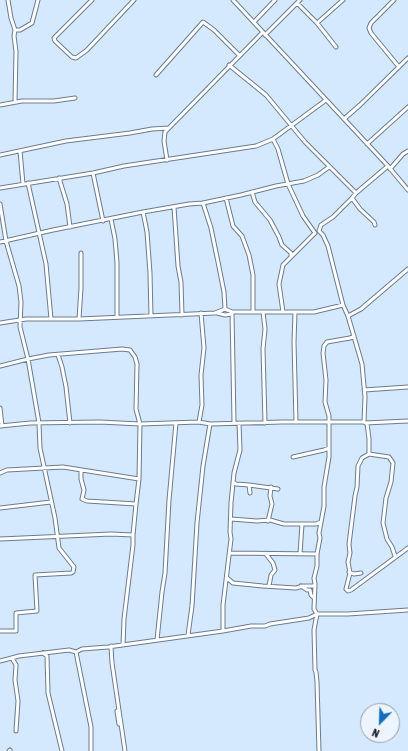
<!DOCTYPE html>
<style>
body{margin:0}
#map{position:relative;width:408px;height:751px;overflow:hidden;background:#d4e8fe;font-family:"Asap Condensed",sans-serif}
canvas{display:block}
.north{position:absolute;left:360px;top:703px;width:40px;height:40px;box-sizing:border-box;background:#ecf4fd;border:1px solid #979fa7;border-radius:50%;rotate:203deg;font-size:11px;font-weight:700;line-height:16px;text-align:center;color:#181f27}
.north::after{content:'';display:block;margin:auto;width:14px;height:18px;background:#116eba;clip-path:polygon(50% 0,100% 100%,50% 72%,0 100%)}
</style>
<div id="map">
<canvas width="408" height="751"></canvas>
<div class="north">N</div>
</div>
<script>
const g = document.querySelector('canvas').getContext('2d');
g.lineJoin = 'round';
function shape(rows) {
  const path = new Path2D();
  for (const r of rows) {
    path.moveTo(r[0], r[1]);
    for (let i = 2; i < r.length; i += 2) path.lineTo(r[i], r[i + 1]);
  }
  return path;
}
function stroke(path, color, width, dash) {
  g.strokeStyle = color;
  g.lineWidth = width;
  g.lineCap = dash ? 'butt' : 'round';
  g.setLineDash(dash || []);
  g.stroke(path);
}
const minor = shape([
 [8,0,11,18,15,30],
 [92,0,54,38,55,41,72,57,76,58,87,50,134,0],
 [233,0,388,166,408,190],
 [394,0,371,23,369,28,371,33,399,67],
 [297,3,317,23,336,47],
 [254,22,275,0],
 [317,23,343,0],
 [265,35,300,0],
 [229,65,266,95,305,142,356,193],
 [156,75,203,22,214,30,239,55],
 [15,102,16,51,14,36,15,30,20,30,32,23,38,0],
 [0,105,22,101,54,101,75,98],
 [344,119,360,105,408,58],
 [273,139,278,149,288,184,303,216,315,233],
 [367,144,408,107],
 [20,151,23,184],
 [0,155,66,141,130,133,152,129,169,128],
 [167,160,164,141,165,132,263,32],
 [390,169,403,154,408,151],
 [93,173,103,221],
 [59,178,67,204,70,227],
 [28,183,46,264,51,319],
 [0,188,93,173,124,166,256,146,273,139,326,100],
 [252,192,255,202,270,220,279,237,282,245,291,253,291,256],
 [226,198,233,226,242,236,249,255,253,275,253,312],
 [352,198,360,209,374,222,375,225],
 [203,203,211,228,218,262,224,292,225,309],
 [0,204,6,241,19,286,21,302,20,327,28,359,39,423,40,448,55,518,59,548,74,567,73,572,71,573,35,575,37,611,16,613,16,631,0,631],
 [174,207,178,266,181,282,182,315],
 [143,212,147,232,150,273,151,316],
 [111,219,115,239,117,263,117,317],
 [0,242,53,230,143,212,189,204,203,203,241,195,276,186,304,181,318,175,329,167],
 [232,312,234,422],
 [263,312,265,329,263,349,265,423],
 [283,312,279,284,283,265,315,233],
 [295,312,294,342,296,422],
 [217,313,225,315,232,314],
 [348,316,361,309,408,269],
 [79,319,81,288,81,253],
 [0,323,26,319,79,319,215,313,225,309,232,312,314,312,343,305],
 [58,355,62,367,66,387,70,423],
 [0,366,28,359,49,355,122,349,130,350,135,357,137,364,136,409,140,424,139,479,136,504,133,535,133,545,124,619,123,645],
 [364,390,408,387],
 [0,408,2,426],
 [199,422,202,405,201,375,204,348,201,313],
 [365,423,408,421],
 [367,423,369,439,369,454,362,458,358,466,357,487,355,496,349,544,350,553,348,562,350,573,346,589,348,591,351,590,408,548],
 [0,426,30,423,100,422,140,424,199,422,210,424,282,422,364,422,365,397,362,364,348,316,343,305,328,246,323,235,319,231,321,225,333,217,352,198,356,193,388,166],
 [369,454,389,457,393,463,391,482,386,498,383,523,387,539,392,547,395,556],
 [293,457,324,450,329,448],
 [81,470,81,479,84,490,82,499,87,501,136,504],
 [0,473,7,470,63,467,139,479],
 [233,482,236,484,249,485,250,493],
 [249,485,278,489],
 [0,508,51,502],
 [231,519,257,521,270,520,284,524,316,524,321,522],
 [268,521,272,504,270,496,271,487],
 [0,539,111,534,133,535],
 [230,553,317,554],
 [266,554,273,563,275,570,271,575,269,586],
 [300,554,302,524],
 [349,572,354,574,361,573],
 [227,578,233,583,263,586,296,588,303,586,314,586,315,584],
 [301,586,307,590,310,590,311,595,314,598],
 [223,631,223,605,231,539,230,532,231,503,234,473,240,450,239,423],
 [188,635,192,606,197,523,203,466,210,424],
 [157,640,162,592,165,573,169,500,176,423],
 [111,646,112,663,125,751],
 [76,652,91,727,91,751],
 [43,653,47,656,48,693,62,751],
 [12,658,16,665,15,680,18,701,16,731],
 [0,661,19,656,69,650,76,652,82,649,108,647,223,631,251,626,265,626,270,624,309,618,317,614,348,614,408,610],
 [117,711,119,724],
 [9,751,10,750],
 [319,751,317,682,316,672,315,670,314,630,317,614,314,609,315,584,314,578,317,566,317,554,320,538,319,533,324,506,324,487,329,457,329,416,325,402,326,380,323,353,324,346,327,342,350,338,354,336]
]);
stroke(minor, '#6a7c8f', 5);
stroke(minor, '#fff', 3);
</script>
